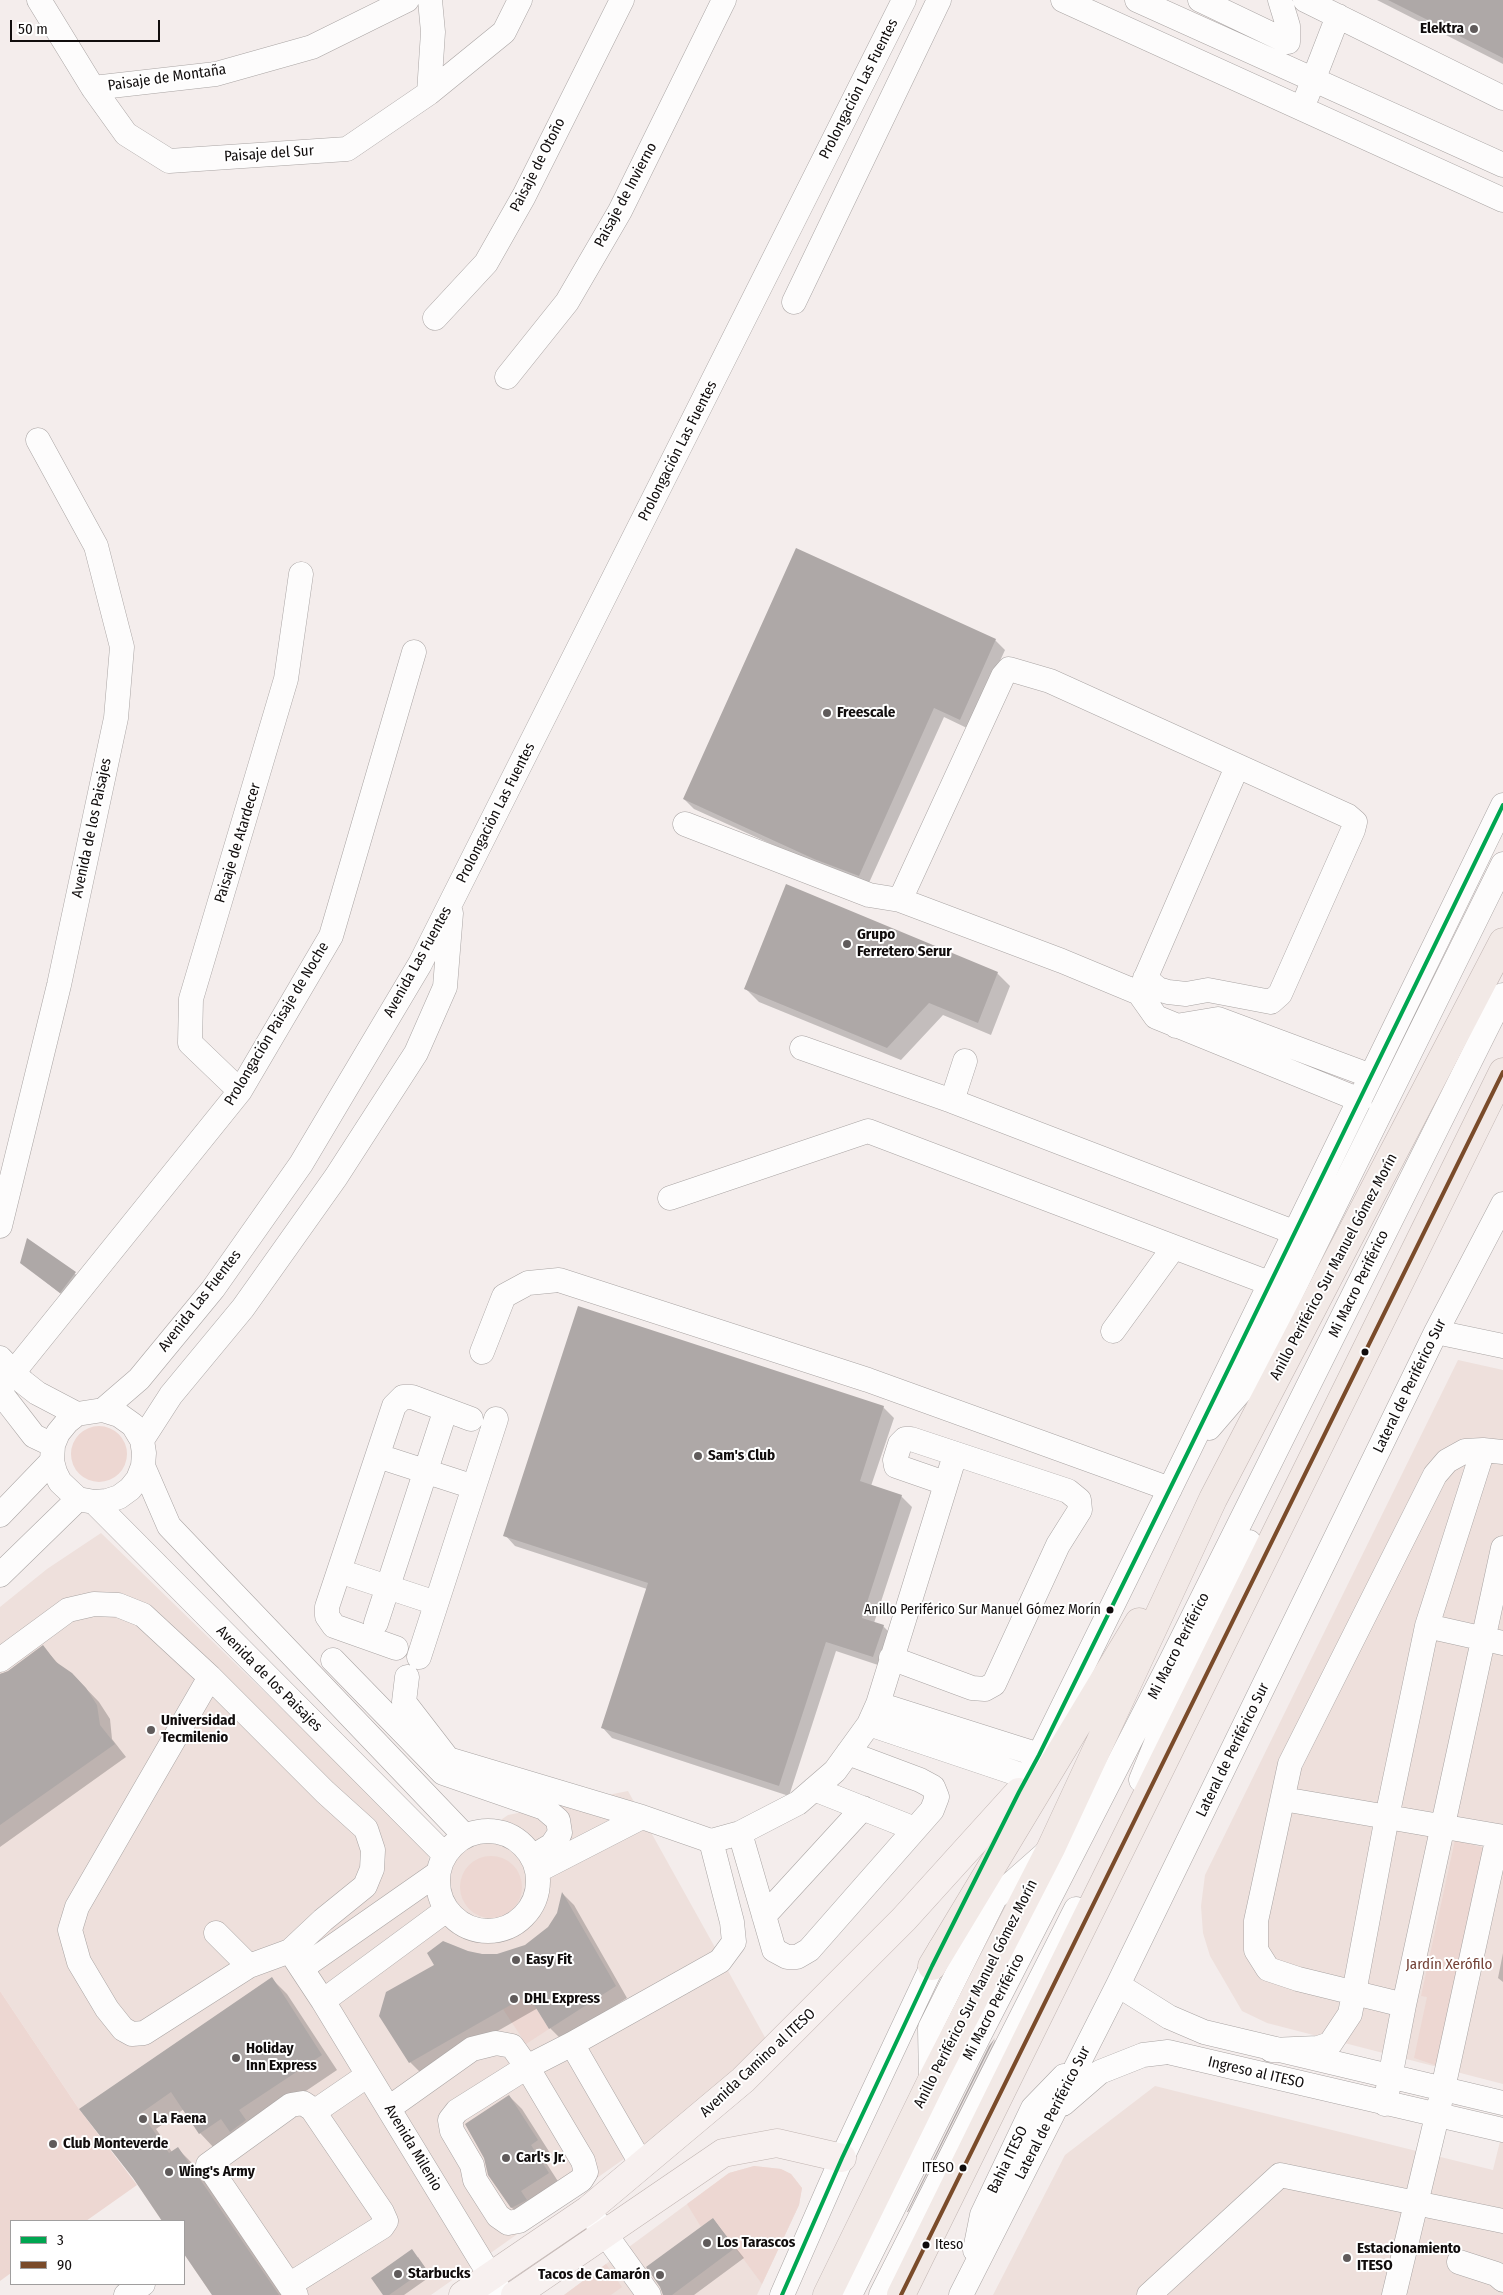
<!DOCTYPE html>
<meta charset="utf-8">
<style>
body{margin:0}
#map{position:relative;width:1503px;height:2295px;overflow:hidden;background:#f4edec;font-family:"Fira Sans Condensed",sans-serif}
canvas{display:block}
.legend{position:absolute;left:10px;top:2220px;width:175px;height:65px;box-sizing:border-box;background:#fff;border:1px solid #a09e9e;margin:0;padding:6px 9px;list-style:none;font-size:15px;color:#110d0d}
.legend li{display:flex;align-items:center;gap:10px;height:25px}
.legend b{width:25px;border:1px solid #a09e9e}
.scale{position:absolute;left:10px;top:20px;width:150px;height:22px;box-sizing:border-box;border:2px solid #110d0d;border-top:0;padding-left:6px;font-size:15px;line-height:18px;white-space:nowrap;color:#110d0d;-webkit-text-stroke:4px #fff;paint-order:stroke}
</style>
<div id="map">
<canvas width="1503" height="2295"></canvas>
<ul class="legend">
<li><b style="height:6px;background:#00a651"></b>3</li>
<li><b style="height:6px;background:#7a4b2a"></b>90</li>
</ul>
<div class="scale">50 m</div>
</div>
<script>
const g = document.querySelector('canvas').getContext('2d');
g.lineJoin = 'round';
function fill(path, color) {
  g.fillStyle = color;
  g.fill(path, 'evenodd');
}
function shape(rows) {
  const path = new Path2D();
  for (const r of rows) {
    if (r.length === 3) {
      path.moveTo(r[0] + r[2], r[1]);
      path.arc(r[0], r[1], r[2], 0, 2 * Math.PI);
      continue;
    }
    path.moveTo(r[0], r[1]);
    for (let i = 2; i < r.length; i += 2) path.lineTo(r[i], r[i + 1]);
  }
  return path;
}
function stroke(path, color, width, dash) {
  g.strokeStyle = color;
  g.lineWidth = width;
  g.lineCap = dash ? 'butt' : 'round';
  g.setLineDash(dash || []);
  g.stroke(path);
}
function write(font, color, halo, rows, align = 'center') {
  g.font = font + ' "Fira Sans Condensed",sans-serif';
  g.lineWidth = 4;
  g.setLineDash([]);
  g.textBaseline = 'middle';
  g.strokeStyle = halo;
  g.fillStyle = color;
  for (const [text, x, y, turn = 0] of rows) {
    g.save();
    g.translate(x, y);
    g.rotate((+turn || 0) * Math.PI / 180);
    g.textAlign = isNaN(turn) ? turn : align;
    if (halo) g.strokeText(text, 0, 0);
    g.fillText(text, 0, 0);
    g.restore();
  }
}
fill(shape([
 [1458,1360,1503,1370,1503,2084,1267,2023,1242,2011,1210,1956,1203,1933,1201,1906,1205,1875],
 [101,1533,429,1852,428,1870,508,1815,628,1791,767,2041,767,2058,431,2295,212,2295,184,2254,184,2221,162,2221,133,2178,79,2109,0,1991,0,1607,47,1569],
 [1155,2086,1493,2170,1503,2129,1503,2295,993,2295,1065,2155],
 [754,2166,781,2169,791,2174,802,2188,799,2205,757,2295,564,2295,729,2173]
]), '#eee0dc');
fill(shape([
 [99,1454,28],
 [1455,1840,1481,1847,1490,1854,1447,2069,1414,2058,1427,1997,1421,1996],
 [491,1887,31],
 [0,1991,79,2109,137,2185,86,2221,11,2221,11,2273,0,2281],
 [528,1995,549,2029,526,2044,503,2009],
 [754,2166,781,2169,791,2174,802,2188,799,2205,762,2284,713,2218,701,2227,687,2204,729,2173],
 [606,2264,622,2287,611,2295,564,2295]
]), '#edd7d2');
fill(shape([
 [1377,0,1503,0,1503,64],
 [995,640,1005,650,969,729,944,717,868,885,824,868,694,809,684,799],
 [997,973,1010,986,991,1035,943,1015,901,1060,759,1002,746,989],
 [28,1240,82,1279,66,1298,22,1263],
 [883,1407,894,1418,871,1486,901,1496,912,1507,874,1623,883,1626,893,1636,884,1667,836,1651,789,1796,612,1738,602,1727,647,1589,515,1546,505,1535],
 [43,1647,62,1668,72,1674,99,1702,110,1719,112,1739,126,1757,0,1847,0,1674,9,1672],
 [563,1894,574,1905,627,1998,562,2040,550,2028,538,2008,422,2074,410,2062,468,1953,497,1955,526,1946,549,1928,558,1913],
 [1503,1953,1503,1982,1498,1978],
 [272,1979,287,1994,337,2070,254,2126,215,2149,200,2133,184,2109,156,2129,172,2152,178,2149,193,2164,285,2295,213,2295,184,2252,184,2221,163,2221,134,2178,81,2109],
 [995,2040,1004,2049,917,2220,909,2212],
 [509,2096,522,2109,550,2153,543,2158,561,2186,525,2221,512,2208,489,2174],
 [713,2219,744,2258,694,2295,664,2295],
 [418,2257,431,2276,404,2295,384,2295]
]), '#0003');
fill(shape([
 [1388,0,1503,0,1503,58],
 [796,548,996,639,960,720,934,708,859,876,814,859,683,799],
 [786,884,998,972,978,1023,929,1003,887,1048,744,989],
 [27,1238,76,1272,60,1293,20,1263],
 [578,1306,884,1406,860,1481,902,1495,862,1618,884,1625,873,1657,826,1642,779,1786,601,1728,648,1583,503,1536],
 [43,1645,56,1662,72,1673,86,1688,97,1705,100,1725,115,1744,0,1825,0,1674,8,1671],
 [562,1892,616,1986,549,2029,528,1995,409,2063,379,2016,386,1992,434,1965,427,1953,443,1941,468,1951,482,1954,497,1954,525,1945,548,1927,557,1913],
 [272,1977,322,2055,239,2110,246,2120,230,2132,221,2119,199,2134,171,2092,141,2113,169,2153,178,2147,279,2295,212,2295,184,2254,184,2221,162,2221,133,2178,79,2109],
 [995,2038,908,2212,907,2212,989,2046],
 [509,2095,538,2140,531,2145,549,2173,521,2191,527,2200,511,2208,488,2175,484,2158,465,2124],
 [713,2218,735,2248,672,2295,663,2295,660,2287,646,2267],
 [412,2249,426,2269,389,2295,383,2295,371,2278]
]), '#aea8a7');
const minor = shape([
 [39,0,93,88,126,134,169,161,347,149,429,93,504,32,520,0],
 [1063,0,1503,200],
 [1137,0,1503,165],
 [1200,0,1288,42,1288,26,1280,0],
 [1305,0,1503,98],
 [93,88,216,74,312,47,407,0],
 [429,93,433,32,430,0],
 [1307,96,1338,16],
 [794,302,939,0],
 [435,318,486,263,524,196,622,0],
 [507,377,567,302,620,211,724,0],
 [685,824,869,895,900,900,1062,961,1139,993,1156,1017,1360,1100],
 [900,900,1003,676,1009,669,1050,681,1348,816,1355,822,1353,830,1280,994,1271,1002,1208,990,1186,994,1168,992,1158,989,1145,978],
 [1139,993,1237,767],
 [1176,1026,1218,1019,1371,1076],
 [802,1048,952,1101,1296,1233],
 [240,1091,190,1043,191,999,286,679,301,574],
 [952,1101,965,1061],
 [670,1198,868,1131,1269,1283],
 [0,1226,59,985,116,718,122,647,96,546,38,440],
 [1113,1331,1174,1247],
 [1436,1332,1503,1346],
 [482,1352,504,1296,528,1283,559,1280,868,1380,1170,1489],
 [0,1358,23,1382,37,1393,77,1414],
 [0,1389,240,1091,331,936,414,652],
 [0,1392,34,1436,53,1445],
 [103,1410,139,1379,213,1289,301,1164,420,964,904,0],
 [1209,1428,1246,1385,1503,864],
 [142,1440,171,1395,243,1308,336,1177,416,1053,445,987,451,913],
 [378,1456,474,1487],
 [143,1466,138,1479,130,1489,119,1497,107,1501,94,1502,78,1499,60,1482,55,1472,52,1461,53,1445,58,1433,67,1422,77,1414,103,1410,119,1415,133,1425,142,1440,144,1453,143,1466,169,1526,465,1836],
 [94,1502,445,1855],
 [0,1515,52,1461],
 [339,1571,436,1603],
 [0,1575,78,1499],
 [376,1623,442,1421],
 [1427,1626,1503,1643],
 [396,1648,334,1626,327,1616,327,1607,394,1406,403,1397,412,1397,471,1419],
 [419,1657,496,1419],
 [891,1658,972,1688,985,1689,994,1684,1058,1545,1080,1510,1079,1500,1068,1491,911,1439,905,1439,900,1444,895,1460,896,1466,945,1483],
 [0,1660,68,1610,94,1604,118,1605,143,1615,210,1677,325,1792,366,1829,373,1850,372,1869,365,1886,323,1920,290,1951,323,2001,502,2295],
 [333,1660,443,1773,544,1808,558,1820,560,1833,552,1845,532,1857],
 [210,1677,77,1907,70,1930,79,1962,107,2009,123,2029,132,2034,144,2033,249,1966,290,1951],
 [407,1677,404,1702,448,1759,447,1762],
 [878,1704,1039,1755],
 [869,1724,1027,1777],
 [448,1759,642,1817],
 [1141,1780,1187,1667,1249,1542],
 [814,1789,915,1829],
 [1283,1799,1503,1837],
 [1010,1809,1039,1755,1188,1452,1503,805],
 [488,1881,50],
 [740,1833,774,1950,787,1957,797,1957,809,1950,932,1810,937,1797,933,1787,920,1780,848,1753],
 [537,1871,642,1817,711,1841,740,1833,798,1803,835,1771,869,1724,878,1704,955,1455],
 [764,1916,863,1808],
 [216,1933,249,1966],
 [302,1968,438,1873],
 [1118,1985,1169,2017,1204,2032,1503,2103],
 [323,2001,445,1911],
 [1404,2005,1298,1979,1268,1969,1256,1950,1256,1921,1290,1764,1435,1475,1447,1461,1465,1451,1483,1450,1503,1452],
 [572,2044,642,2165],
 [1271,2050,1318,2048,1330,2044,1350,2014,1387,1817,1427,1626,1483,1450],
 [527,2067,583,2161,586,2172,581,2180,519,2221,508,2223,498,2216,475,2180,472,2165,452,2131,450,2120,457,2111,527,2067],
 [931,2082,930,2028,995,1898,1046,1853],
 [1063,2104,1100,2072,1143,2055,1168,2052,1503,2130],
 [1385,2104,1404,2005,1503,1548],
 [389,2108,472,2049,496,2043,512,2046,527,2067,572,2044,720,1961,734,1942,732,1922,711,1841],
 [314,2112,368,2075],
 [588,2210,649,2295],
 [975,2250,982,2215,1033,2108,1064,2076],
 [1459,2262,1496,2274,1503,2280],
 [289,2285,382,2227,386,2221,382,2212,312,2109,303,2103,291,2105,208,2165,296,2295],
 [126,2295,143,2284],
 [782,2295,842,2158,940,1949],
 [850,2295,977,2040,1172,1659,1503,995],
 [881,2295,1076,1909],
 [961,2295,1118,1985,1436,1332,1503,1204],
 [1149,2295,1280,2175,1503,2221],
 [1394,2295,1437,2116,1498,1836]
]);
const major = shape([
 [463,2295,588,2210,743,2080,904,1919,1019,1792],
 [515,2295,723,2153,777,2143,842,2158]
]);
const highway = shape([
 [932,1966,1139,1622],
 [827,2295,931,2082,1051,1848,1213,1499,1503,942],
 [901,2295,1503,1072]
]);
stroke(minor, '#a9a4a3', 25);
stroke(major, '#c0b4b1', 29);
stroke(highway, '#c0b4b1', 29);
stroke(minor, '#fdfcfc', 24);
stroke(major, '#f7f0ef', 28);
stroke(highway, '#f2e9e6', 28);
stroke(shape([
 [782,2295,842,2158,932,1966,1019,1792,1039,1755,1188,1452,1503,805]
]), '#00a651', 4);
stroke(shape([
 [901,2295,1503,1072]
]), '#7a4b2a', 4);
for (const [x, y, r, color] of [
 [1474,29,5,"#605b5b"],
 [827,713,5,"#605b5b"],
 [847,944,5,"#605b5b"],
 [1365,1352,4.5,"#110d0d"],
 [698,1456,5,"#605b5b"],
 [1110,1610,4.5,"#110d0d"],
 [151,1730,5,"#605b5b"],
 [516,1960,5,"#605b5b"],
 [514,1999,5,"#605b5b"],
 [236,2058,5,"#605b5b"],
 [143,2119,5,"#605b5b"],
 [53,2144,5,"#605b5b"],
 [506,2158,5,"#605b5b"],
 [963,2168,4.5,"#110d0d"],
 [169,2172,5,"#605b5b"],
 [707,2243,5,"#605b5b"],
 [926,2245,4.5,"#110d0d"],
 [1347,2258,5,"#605b5b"],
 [398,2274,5,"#605b5b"],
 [660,2275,5,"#605b5b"]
]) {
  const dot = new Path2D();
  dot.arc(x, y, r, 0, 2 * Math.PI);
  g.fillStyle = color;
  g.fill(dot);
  stroke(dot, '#fff', 2);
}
write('14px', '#110d0d', '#fff', [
 ["Anillo Periférico Sur Manuel Gómez Morín",1101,1610],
 ["ITESO",954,2168],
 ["Iteso",935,2245,"left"]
], 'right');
write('bold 15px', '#110d0d', '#fff', [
 ["Elektra",1464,29,"right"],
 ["Freescale",837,713],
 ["Grupo",857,935],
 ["Ferretero Serur",857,952],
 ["Sam's Club",708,1456],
 ["Universidad",161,1721],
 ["Tecmilenio",161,1738],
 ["Easy Fit",526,1960],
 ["DHL Express",524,1999],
 ["Holiday",246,2049],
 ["Inn Express",246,2066],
 ["La Faena",153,2119],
 ["Club Monteverde",63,2144],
 ["Carl's Jr.",516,2158],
 ["Wing's Army",179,2172],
 ["Los Tarascos",717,2243],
 ["Estacionamiento",1357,2249],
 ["ITESO",1357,2266],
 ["Starbucks",408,2274],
 ["Tacos de Camarón",650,2275,"right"]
], 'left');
write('15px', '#110d0d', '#fff', [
 ["Paisaje de Montaña",167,78,-8],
 ["Prolongación Las Fuentes",859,89,-63],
 ["Paisaje del Sur",269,154,-4],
 ["Paisaje de Otoño",538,165,-63],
 ["Paisaje de Invierno",626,195,-62],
 ["Prolongación Las Fuentes",678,451,-63],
 ["Prolongación Las Fuentes",496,813,-63],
 ["Avenida de los Paisajes",92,828,-78],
 ["Paisaje de Atardecer",238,843,-73],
 ["Avenida Las Fuentes",418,962,-61],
 ["Prolongación Paisaje de Noche",277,1024,-59],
 ["Anillo Periférico Sur Manuel Gómez Morín",1334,1267,-62],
 ["Mi Macro Periférico",1359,1284,-64],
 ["Avenida Las Fuentes",200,1301,-52],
 ["Lateral de Periférico Sur",1410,1386,-64],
 ["Mi Macro Periférico",1179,1646,-63],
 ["Avenida de los Paisajes",269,1679,45],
 ["Lateral de Periférico Sur",1233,1750,-64],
 ["Anillo Periférico Sur Manuel Gómez Morín",976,1994,-63],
 ["Mi Macro Periférico",994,2007,-63],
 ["Avenida Camino al ITESO",758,2063,-43],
 ["Ingreso al ITESO",1256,2073,13],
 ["Lateral de Periférico Sur",1053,2113,-63],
 ["Avenida Milenio",413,2148,59],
 ["Bahia ITESO",1008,2160,-64]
]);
write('15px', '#744237', '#fff', [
 ["Jardín Xerófilo",1449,1965]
]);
</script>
